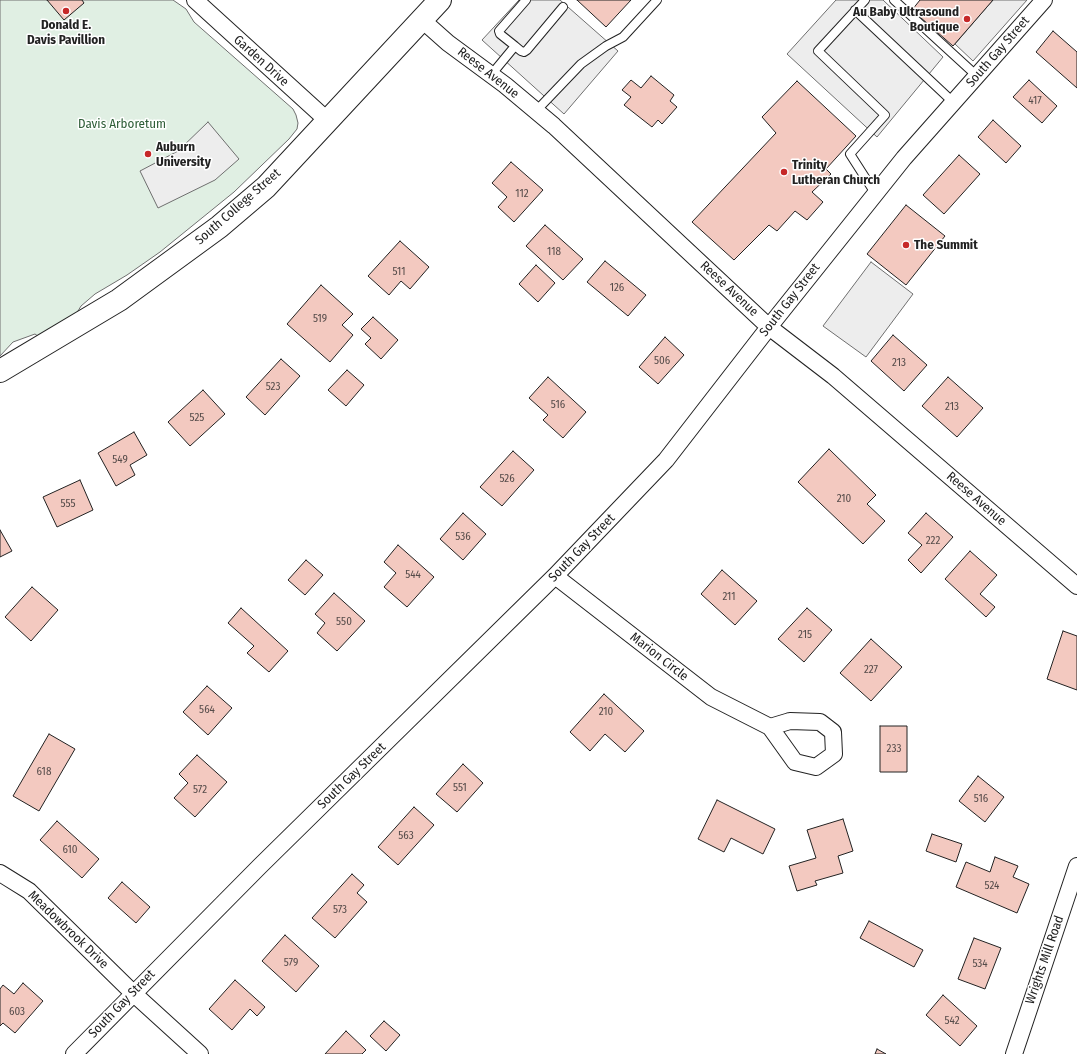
<!DOCTYPE html>
<style>
body{margin:0}
canvas{display:block;background:#fff}
</style>
<canvas width="1077" height="1054"></canvas>
<script>
const g = document.querySelector('canvas').getContext('2d');
g.lineJoin = 'round';
function fill(path, color) {
  g.fillStyle = color;
  g.fill(path, 'evenodd');
}
function shape(rows) {
  const path = new Path2D();
  for (const r of rows) {
    path.moveTo(r[0], r[1]);
    for (let i = 2; i < r.length; i += 2) path.lineTo(r[i], r[i + 1]);
  }
  return path;
}
function stroke(path, color, width, dash) {
  g.strokeStyle = color;
  g.lineWidth = width;
  g.lineCap = dash ? 'butt' : 'round';
  g.setLineDash(dash || []);
  g.stroke(path);
}
function write(font, color, halo, rows, align = 'center') {
  g.font = font + ' "Fira Sans Condensed",sans-serif';
  g.lineWidth = 3;
  g.setLineDash([]);
  g.textBaseline = 'middle';
  g.strokeStyle = halo;
  g.fillStyle = color;
  for (const [text, x, y, turn = 0] of rows) {
    g.save();
    g.translate(x, y);
    g.rotate((+turn || 0) * Math.PI / 180);
    g.textAlign = isNaN(turn) ? turn : align;
    if (halo) g.strokeText(text, 0, 0);
    g.fillText(text, 0, 0);
    g.restore();
  }
}
const green = shape([
 [0,0,173,0,186,9,194,22,293,109,296,115,298,123,297,129,289,139,234,192,160,252,127,275,95,294,81,306,72,321,46,342,35,334,13,342,0,356,0,0]
]);
fill(green, '#e0efe3');
stroke(green, '#6f6f6f', 1);
const parking = shape([
 [519,0,560,0,618,51,564,114,482,40,519,0],
 [836,0,883,0,943,57,877,137,787,54,836,0],
 [993,0,1027,0,973,61,955,44,993,0],
 [208,122,239,159,215,180,158,208,140,171,178,151,208,122],
 [871,262,913,294,866,357,823,326,871,262]
]);
fill(parking, '#ededed');
stroke(parking, '#6f6f6f', 1);
const building = shape([
 [47,0,82,0,84,3,64,20,47,0],
 [577,0,631,0,606,27,577,0],
 [920,0,993,0,953,46,912,10,920,0],
 [1053,31,1077,52,1077,88,1036,52,1053,31],
 [651,76,674,95,670,101,677,107,662,124,658,120,652,127,624,105,631,97,622,90,631,80,641,88,651,76],
 [1029,80,1057,106,1042,123,1013,97,1029,80],
 [797,81,856,136,826,169,831,174,812,192,823,202,807,220,795,211,777,231,769,225,734,260,692,222,776,133,762,117,797,81],
 [993,120,1021,146,1006,163,978,137,993,120],
 [959,155,980,174,944,214,923,195,959,155],
 [511,162,543,190,514,222,498,207,507,197,492,183,511,162],
 [906,205,945,236,906,285,867,254,906,205],
 [545,225,583,259,563,280,526,246,545,225],
 [400,241,429,267,410,289,401,281,389,295,368,276,400,241],
 [605,261,646,295,628,316,587,282,605,261],
 [536,265,555,283,538,302,519,284,536,265],
 [321,285,353,314,342,325,353,335,330,362,287,324,321,285],
 [373,317,398,340,381,359,365,344,371,338,361,329,373,317],
 [893,335,927,365,904,391,871,361,893,335],
 [665,337,684,355,658,384,639,367,665,337],
 [281,359,300,376,265,415,246,397,281,359],
 [347,370,364,385,346,406,328,390,347,370],
 [548,377,586,412,563,438,543,420,548,415,529,398,548,377],
 [948,377,983,408,957,437,922,406,948,377],
 [203,390,225,414,190,446,168,422,203,390],
 [134,432,147,455,130,465,135,475,116,486,98,453,134,432],
 [829,449,876,495,867,504,885,521,863,544,798,482,829,449],
 [513,451,534,470,502,506,480,487,513,451],
 [80,480,93,510,57,527,43,497,80,480],
 [463,513,486,534,463,560,440,539,463,513],
 [926,513,953,537,921,573,908,560,922,545,908,533,926,513],
 [0,530,12,551,0,557,0,530],
 [398,545,434,577,407,607,384,587,396,573,384,562,398,545],
 [970,551,997,575,980,594,995,607,986,617,945,579,970,551],
 [306,560,323,575,305,595,288,580,306,560],
 [722,570,757,601,735,625,701,594,722,570],
 [32,587,58,610,31,641,5,617,32,587],
 [334,593,365,621,337,651,317,633,325,623,315,614,334,593],
 [241,608,288,651,269,672,247,653,254,646,228,623,241,608],
 [807,608,832,630,804,662,778,639,807,608],
 [1063,631,1077,636,1077,690,1047,679,1063,631],
 [871,639,902,667,871,701,840,673,871,639],
 [207,686,232,708,208,735,183,712,207,686],
 [604,694,644,731,625,752,605,734,590,751,570,732,604,694],
 [880,726,907,726,907,772,880,772,880,726],
 [49,734,75,749,39,811,13,796,49,734],
 [197,755,227,782,195,817,174,798,188,783,179,774,197,755],
 [463,764,483,783,457,812,436,794,463,764],
 [978,776,1004,797,985,822,959,801,978,776],
 [717,800,775,829,763,854,731,838,724,852,698,839,717,800],
 [414,807,434,825,398,865,378,847,414,807],
 [843,819,853,851,838,856,843,873,815,881,817,885,797,891,789,866,816,858,807,830,843,819],
 [57,821,99,859,82,878,40,840,57,821],
 [932,834,962,844,956,862,926,851,932,834],
 [995,857,1018,866,1013,877,1029,884,1017,913,956,887,966,862,990,872,995,857],
 [352,874,364,885,357,893,367,902,335,938,312,918,352,874],
 [122,882,150,907,136,923,108,898,122,882],
 [869,921,923,950,914,967,860,938,869,921],
 [285,935,319,966,296,992,262,961,285,935],
 [974,938,1001,948,985,989,958,979,974,938],
 [235,980,265,1007,257,1016,250,1009,232,1030,209,1009,235,980],
 [23,983,43,1001,15,1033,3,1023,0,1026,0,989,3,985,14,994,23,983],
 [943,995,977,1026,960,1046,926,1015,943,995],
 [384,1021,400,1035,386,1051,370,1036,384,1021],
 [346,1031,366,1050,362,1054,325,1054,346,1031],
 [877,1049,886,1054,875,1054,877,1049]
]);
fill(building, '#f3c9c0');
stroke(building, '#222', 1);
const service = shape([
 [865,0,818,51,885,115,850,154,875,193],
 [894,0,977,76],
 [855,10,953,102],
 [515,46,500,34,499,31,526,0],
 [491,75,515,46,521,51,524,52,527,50,563,7],
 [536,111,581,64,606,46,623,37,657,0]
]);
const minor = shape([
 [195,0,328,121],
 [421,19,448,43,505,85,554,126,769,327,833,376,1077,586],
 [555,576,711,697,770,727],
 [790,721,820,722,833,732,834,754,816,767,795,762,770,727,790,721],
 [0,873,29,891,133,993,200,1054],
 [74,1054,260,866,555,576,666,460,769,327,904,158,1044,0],
 [1014,1054,1077,866]
]);
const primary = shape([
 [0,371,119,300,219,227,266,187,440,0]
]);
stroke(service, '#222', 10);
stroke(minor, '#222', 18);
stroke(primary, '#222', 24);
stroke(service, '#fff', 8);
stroke(minor, '#fff', 16);
stroke(primary, '#fff', 22);
for (const [x, y, r, color] of [
 [66,11,4,"#c62828"],
 [967,19,4,"#c62828"],
 [148,154,4,"#c62828"],
 [784,172,4,"#c62828"],
 [906,245,4,"#c62828"]
]) {
  const dot = new Path2D();
  dot.arc(x, y, r, 0, 2 * Math.PI);
  g.fillStyle = color;
  g.fill(dot);
  stroke(dot, '#fff', 1.5);
}
write('11px', '#564c4a', null, [
 ["417",1035,101],
 ["112",522,194],
 ["118",554,252],
 ["511",399,272],
 ["126",617,288],
 ["519",320,319],
 ["506",662,361],
 ["213",899,363],
 ["523",273,387],
 ["516",558,405],
 ["213",952,407],
 ["525",197,418],
 ["549",120,460],
 ["526",507,479],
 ["210",844,499],
 ["555",68,504],
 ["536",463,537],
 ["222",933,541],
 ["544",413,575],
 ["211",729,597],
 ["550",344,622],
 ["215",805,635],
 ["227",871,670],
 ["564",207,710],
 ["210",606,712],
 ["233",894,749],
 ["618",44,772],
 ["551",460,788],
 ["572",200,790],
 ["516",981,799],
 ["563",406,836],
 ["610",70,850],
 ["524",992,886],
 ["573",340,910],
 ["579",291,963],
 ["534",980,964],
 ["603",17,1012],
 ["542",952,1021]
]);
write('bold 13px', '#222', '#fff', [
 ["Au Baby Ultrasound",959,12,"right"],
 ["Boutique",959,27,"right"],
 ["Donald E.",66,25,"center"],
 ["Davis Pavillion",66,40,"center"],
 ["Auburn",156,147],
 ["University",156,162],
 ["Trinity",792,165],
 ["Lutheran Church",792,180],
 ["The Summit",914,245]
], 'left');
write('13px', '#222', '#fff', [
 ["South Gay Street",998,52,-49],
 ["Garden Drive",261,61,42],
 ["Reese Avenue",488,73,38],
 ["South College Street",238,207,-41],
 ["Reese Avenue",729,289,43],
 ["South Gay Street",790,300,-52],
 ["Reese Avenue",976,499,41],
 ["South Gay Street",582,548,-46],
 ["Marion Circle",659,657,38],
 ["South Gay Street",352,776,-44],
 ["Meadowbrook Drive",68,930,44],
 ["Wrights Mill Road",1045,960,-71],
 ["South Gay Street",122,1004,-46]
]);
write('13px', '#2f5e38', '#fff', [
 ["Davis Arboretum",122,124]
]);
</script>
